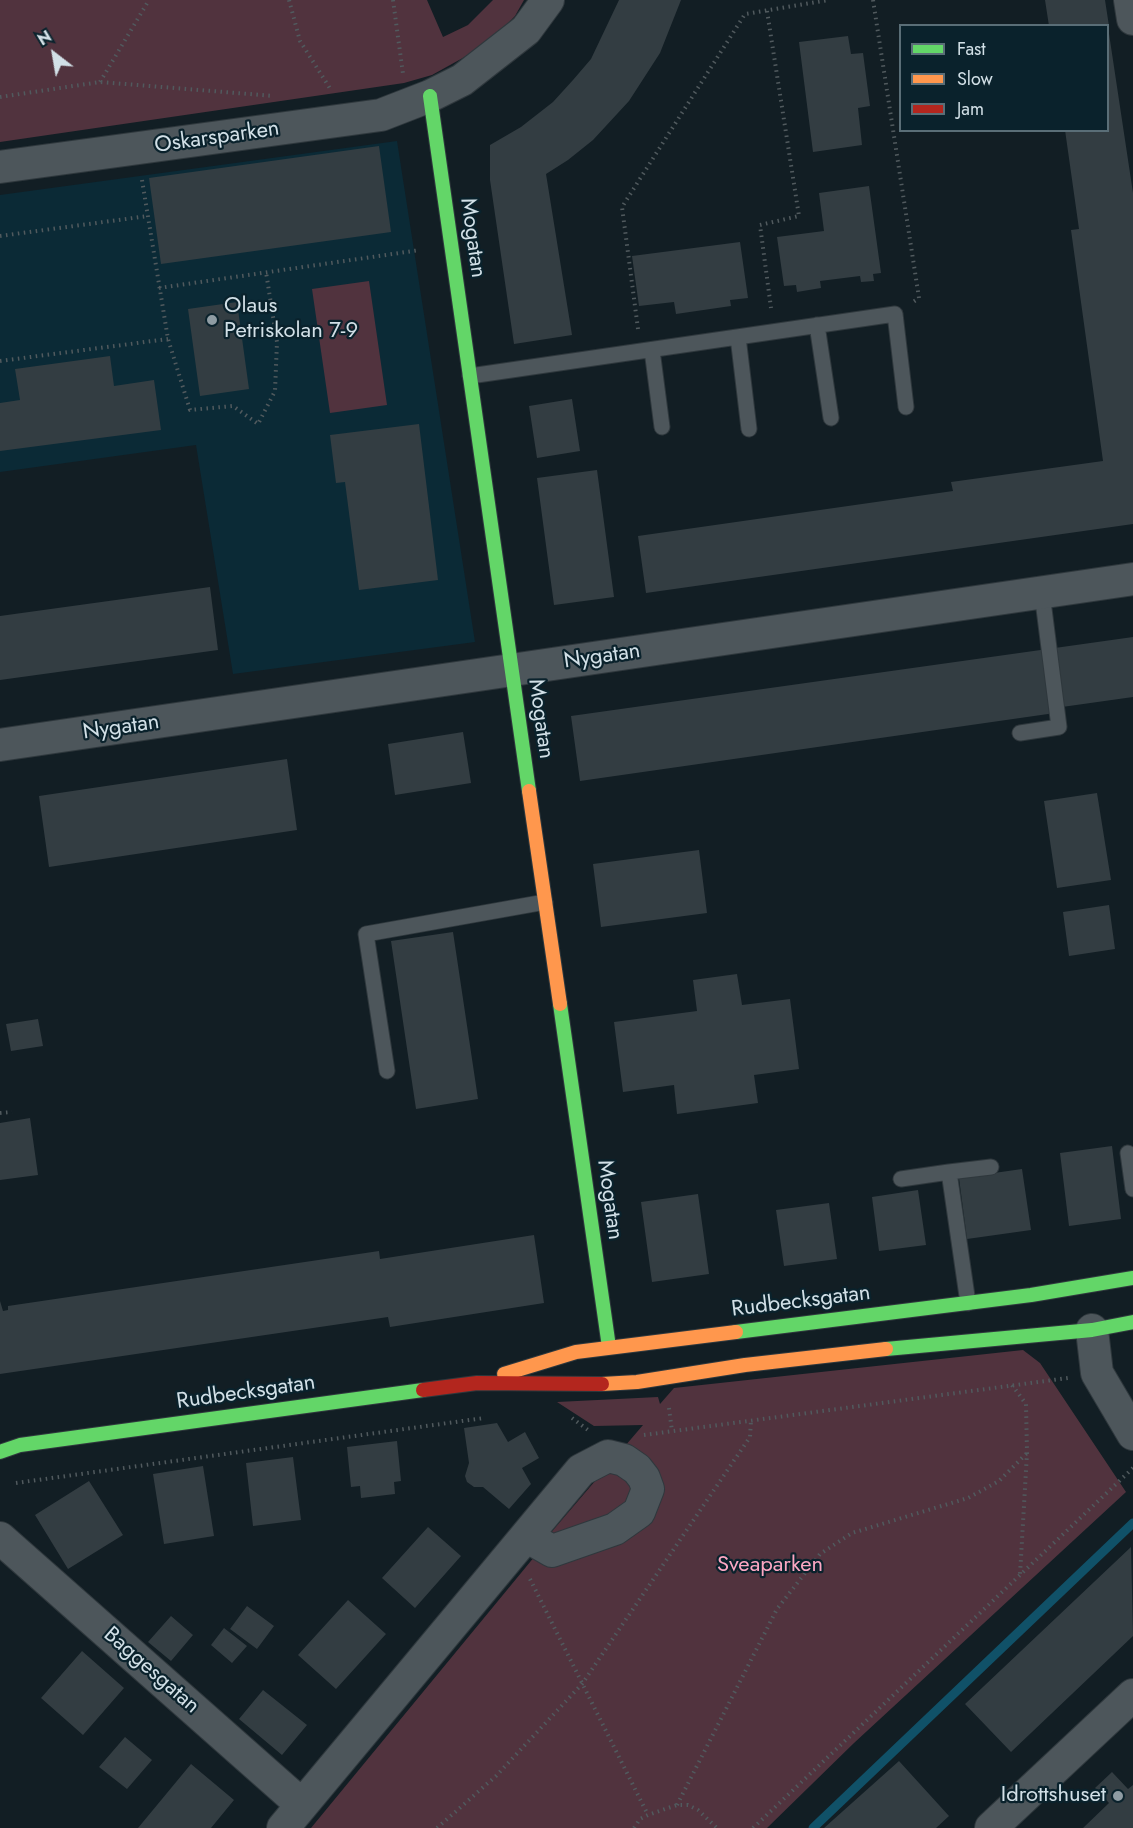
<!DOCTYPE html>
<style>
body{margin:0}
#map{position:relative;width:1133px;height:1828px;overflow:hidden;background:#121e24;font-family:Jost,sans-serif}
canvas{display:block}
.legend{position:absolute;left:899px;top:24px;width:210px;height:108px;box-sizing:border-box;background:#0a222c;border:2px solid #5a6e77;margin:0;padding:8px 10px;list-style:none;font-size:18px;color:#d2e0e7}
.legend li{display:flex;align-items:center;gap:12px;height:30px}
.legend b{width:30px;border:2px solid #5a6e77}
.north{position:absolute;left:24px;top:24px;width:60px;height:60px;-webkit-text-stroke:4px #0a222c;paint-order:stroke;rotate:329deg;font-size:16px;font-weight:700;line-height:24px;text-align:center;color:#d2e0e7}
.north::after{content:'';display:block;margin:auto;width:21px;height:27px;background:#d2e0e7;clip-path:polygon(50% 0,100% 100%,50% 72%,0 100%)}
</style>
<div id="map">
<canvas width="1133" height="1828"></canvas>
<ul class="legend">
<li><b style="height:8px;background:#63d668"></b>Fast</li>
<li><b style="height:8px;background:#ff974d"></b>Slow</li>
<li><b style="height:8px;background:#b3261e"></b>Jam</li>
</ul>
<div class="north">N</div>
</div>
<script>
const g = document.querySelector('canvas').getContext('2d');
g.lineJoin = 'round';
function fill(path, color) {
  g.fillStyle = color;
  g.fill(path, 'evenodd');
}
function shape(rows) {
  const path = new Path2D();
  for (const r of rows) {
    path.moveTo(r[0], r[1]);
    for (let i = 2; i < r.length; i += 2) path.lineTo(r[i], r[i + 1]);
  }
  return path;
}
function stroke(path, color, width, dash) {
  g.strokeStyle = color;
  g.lineWidth = width;
  g.lineCap = dash ? 'butt' : 'round';
  g.setLineDash(dash || []);
  g.stroke(path);
}
function write(font, color, halo, rows, align = 'center') {
  g.font = font + ' Jost,sans-serif';
  g.lineWidth = 4.5;
  g.setLineDash([]);
  g.textBaseline = 'middle';
  g.strokeStyle = halo;
  g.fillStyle = color;
  for (const [text, x, y, turn = 0] of rows) {
    g.save();
    g.translate(x, y);
    g.rotate((+turn || 0) * Math.PI / 180);
    g.textAlign = isNaN(turn) ? turn : align;
    if (halo) g.strokeText(text, 0, 0);
    g.fillText(text, 0, 0);
    g.restore();
  }
}
fill(shape([
 [397,141,475,642,233,674,196,445,0,472,0,195]
]), '#0b2a36');
fill(shape([
 [0,0,427,0,443,37,468,25,493,0,524,0,515,16,488,44,432,75,404,83,0,142],
 [369,281,387,405,330,413,312,289],
 [1023,1350,1040,1363,1126,1492,854,1743,767,1828,311,1828,549,1539,548,1536,643,1425,594,1426,557,1402,658,1397,660,1404,674,1388]
]), '#51333e');
stroke(shape([
 [813,1828,1133,1523]
]), '#105168', 9);
fill(shape([
 [619,0,681,0,660,53,629,101,593,140,568,160,546,174,572,335,514,344,490,180,490,145,521,127,553,102,573,80,591,59],
 [1045,0,1105,0,1109,26,1049,26],
 [1108,27,1133,193,1133,524,646,593,638,536,953,491,951,482,1103,461,1071,230,1079,229,1065,130,1108,130],
 [848,36,851,54,863,53,870,106,858,108,862,145,813,152,799,42],
 [379,146,391,232,161,264,149,178],
 [869,186,881,273,873,274,874,281,861,282,860,276,820,281,821,288,797,292,796,285,784,286,777,237,824,231,819,193],
 [740,242,748,298,730,300,731,306,676,314,674,302,639,306,632,256],
 [237,302,249,389,200,396,188,309],
 [110,356,114,386,154,380,161,430,0,451,0,403,20,400,15,369],
 [572,399,580,451,537,458,529,406],
 [419,424,438,580,359,590,345,482,336,483,330,435],
 [597,470,614,597,554,605,537,478],
 [210,587,218,650,0,680,0,616],
 [1133,637,1133,697,1062,707,1062,712,580,781,571,716],
 [463,732,471,783,395,795,388,744],
 [287,759,297,830,49,867,39,796],
 [1097,793,1111,880,1057,888,1044,801],
 [699,850,707,913,601,927,593,864],
 [1109,905,1115,949,1069,956,1063,912],
 [453,932,478,1099,416,1109,391,941],
 [737,974,742,1005,790,999,799,1069,754,1075,758,1103,677,1114,674,1085,623,1092,614,1022,697,1011,693,980],
 [38,1019,43,1046,11,1051,6,1024],
 [30,1118,38,1175,0,1180,0,1123],
 [1112,1146,1121,1219,1069,1226,1060,1153],
 [1022,1169,1031,1230,967,1239,959,1178],
 [918,1190,926,1245,879,1251,872,1197],
 [698,1194,709,1274,652,1282,641,1202],
 [829,1203,837,1259,784,1266,776,1210],
 [534,1235,544,1303,390,1327,388,1317,0,1374,0,1301,3,1311,8,1310,8,1306,379,1251,380,1259],
 [497,1423,508,1442,525,1432,539,1458,522,1468,531,1484,509,1509,483,1487,474,1487,467,1482,465,1476,469,1463,464,1428],
 [397,1441,401,1481,394,1482,395,1494,361,1498,360,1486,351,1487,347,1447],
 [293,1457,301,1520,253,1526,246,1463],
 [203,1466,214,1536,164,1544,153,1474],
 [89,1481,123,1535,68,1569,35,1515],
 [428,1527,461,1556,415,1608,382,1578],
 [1131,1547,1133,1636,1011,1752,965,1704],
 [348,1600,386,1634,336,1689,298,1655],
 [247,1606,274,1626,257,1649,230,1629],
 [171,1616,193,1635,171,1661,148,1642],
 [224,1628,247,1646,232,1663,211,1645],
 [82,1651,124,1688,83,1735,41,1698],
 [263,1690,307,1725,282,1755,239,1719],
 [125,1737,152,1760,127,1789,99,1767],
 [899,1761,949,1816,936,1828,824,1828],
 [191,1764,234,1800,211,1828,138,1828],
 [1112,1772,1128,1789,1133,1785,1133,1828,1083,1828,1109,1803,1095,1788]
]), '#333d42');
const lane = shape([
 [817,325,831,418],
 [738,337,749,429],
 [652,350,662,427],
 [470,376,895,314,906,407],
 [1020,733,1059,727,1042,593],
 [387,1071,366,934,545,902],
 [1128,1153,1133,1189],
 [949,1172,991,1167],
 [901,1179,949,1172,968,1303]
]);
const street = shape([
 [1130,0,1133,19],
 [0,167,381,115,430,96,462,80,526,30,548,0],
 [0,745,1133,579],
 [1092,1330,1097,1373,1133,1434],
 [0,1538,302,1805],
 [283,1828,581,1470,608,1456,624,1460,637,1469,644,1478,648,1489,639,1512,615,1529,552,1551,526,1536],
 [991,1828,1133,1695]
]);
const fast = shape([
 [430,96,529,791],
 [560,1004,609,1347],
 [736,1332,1031,1295,1133,1278],
 [886,1349,1092,1330,1133,1322],
 [0,1452,20,1445,423,1390]
]);
const slow = shape([
 [529,791,560,1004],
 [504,1374,576,1352,736,1332],
 [602,1384,637,1382,745,1365,886,1349]
]);
const jam = shape([
 [423,1390,477,1383,602,1384]
]);
stroke(lane, '#2f383d', 17);
stroke(street, '#2f383d', 34);
stroke(fast, '#2f383d', 16);
stroke(slow, '#2f383d', 16);
stroke(jam, '#2f383d', 16);
stroke(shape([
 [289,0,300,41,331,90],
 [393,0,403,74],
 [873,0,919,298,913,302],
 [767,11,799,216,760,225,771,308],
 [100,82,149,0],
 [0,97,100,82,274,96],
 [142,180,168,339,190,410,233,406,258,424,275,391,277,342,266,272],
 [0,236,148,216],
 [159,288,420,250],
 [638,329,622,207,745,14,829,0],
 [0,361,168,339],
 [0,1113,12,1112],
 [1012,1385,1026,1404,1027,1453,1020,1575],
 [669,1408,672,1431],
 [572,1418,588,1430],
 [644,1435,1068,1378],
 [16,1483,484,1418],
 [530,1579,648,1815],
 [677,1805,777,1609,820,1554,852,1533,968,1498,999,1481,1027,1453],
 [437,1828,496,1776,582,1684,750,1437,751,1420],
 [634,1828,640,1819,648,1815,677,1805,688,1805,698,1810,717,1828],
 [753,1828,1133,1468]
]), '#515a5e', 4, [1.5, 4.5]);
stroke(lane, '#4d565b', 15);
stroke(street, '#4d565b', 32);
stroke(fast, '#63d668', 14);
stroke(slow, '#ff974d', 14);
stroke(jam, '#b3261e', 14);
for (const [x, y, r, color] of [
 [212,320,6,"#8f9ca3"],
 [1118,1796,6,"#8f9ca3"]
]) {
  const dot = new Path2D();
  dot.arc(x, y, r, 0, 2 * Math.PI);
  g.fillStyle = color;
  g.fill(dot);
  stroke(dot, '#0a222c', 2);
}
write('22px', '#d2e0e7', '#0a222c', [
 ["Oskarsparken",217,138,-8],
 ["Mogatan",472,238,82],
 ["Nygatan",602,657,-8],
 ["Mogatan",540,719,82],
 ["Nygatan",121,728,-8],
 ["Mogatan",609,1200,82],
 ["Rudbecksgatan",801,1302,-7],
 ["Rudbecksgatan",246,1393,-8],
 ["Baggesgatan",151,1671,41]
]);
write('22px', '#d2e0e7', '#0a222c', [
 ["Olaus",224,307],
 ["Petriskolan 7-9",224,332],
 ["Idrottshuset",1106,1796,"right"]
], 'left');
write('22px', '#fca7c3', '#0a222c', [
 ["Sveaparken",770,1566]
]);
</script>
